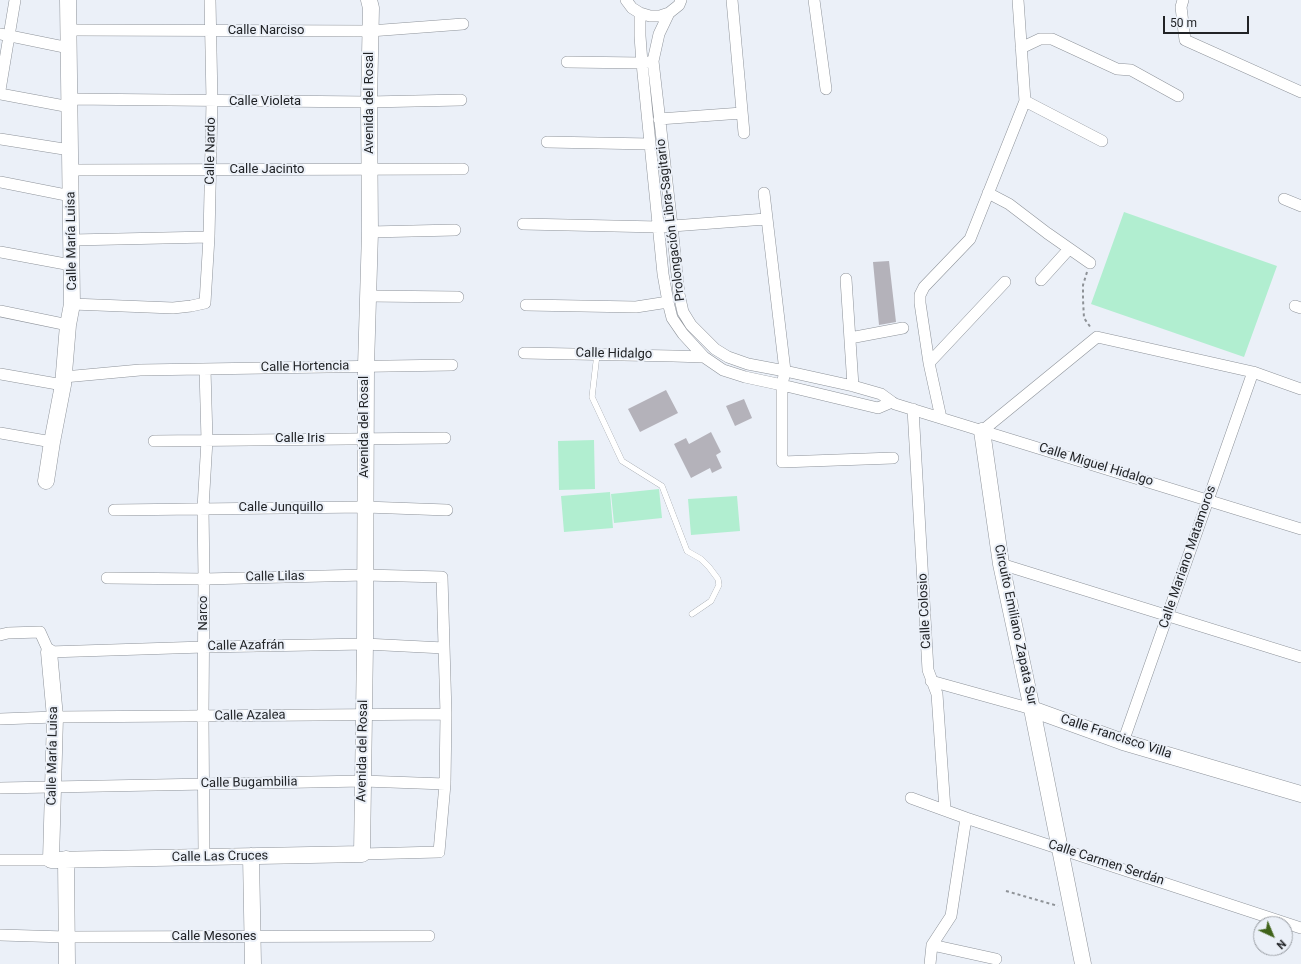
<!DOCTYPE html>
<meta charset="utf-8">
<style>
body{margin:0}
#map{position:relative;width:1301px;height:964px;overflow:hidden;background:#ebf0f8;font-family:Roboto,sans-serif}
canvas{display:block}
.north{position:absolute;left:1253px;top:916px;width:40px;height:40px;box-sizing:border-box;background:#ebf0f8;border:1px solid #9a9ea4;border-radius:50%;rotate:136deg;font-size:11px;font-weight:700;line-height:16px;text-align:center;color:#212326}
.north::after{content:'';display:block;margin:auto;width:14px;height:18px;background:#40631a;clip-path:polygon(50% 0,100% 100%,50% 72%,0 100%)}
.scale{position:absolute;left:1163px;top:16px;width:86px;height:18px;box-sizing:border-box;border:2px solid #212326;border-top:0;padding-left:5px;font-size:12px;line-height:14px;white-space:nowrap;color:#212326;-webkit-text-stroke:3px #ebf0f8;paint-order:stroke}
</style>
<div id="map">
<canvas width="1301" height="964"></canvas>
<div class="north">N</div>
<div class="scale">50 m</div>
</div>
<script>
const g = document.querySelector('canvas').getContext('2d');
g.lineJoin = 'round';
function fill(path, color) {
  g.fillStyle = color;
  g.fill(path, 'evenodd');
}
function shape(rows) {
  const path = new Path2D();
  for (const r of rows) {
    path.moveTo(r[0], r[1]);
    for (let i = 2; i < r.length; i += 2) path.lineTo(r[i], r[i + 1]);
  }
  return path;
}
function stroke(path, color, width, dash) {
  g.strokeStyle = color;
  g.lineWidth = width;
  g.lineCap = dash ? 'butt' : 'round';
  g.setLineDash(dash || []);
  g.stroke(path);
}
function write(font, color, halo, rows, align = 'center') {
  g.font = font + ' Roboto,sans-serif';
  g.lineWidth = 4;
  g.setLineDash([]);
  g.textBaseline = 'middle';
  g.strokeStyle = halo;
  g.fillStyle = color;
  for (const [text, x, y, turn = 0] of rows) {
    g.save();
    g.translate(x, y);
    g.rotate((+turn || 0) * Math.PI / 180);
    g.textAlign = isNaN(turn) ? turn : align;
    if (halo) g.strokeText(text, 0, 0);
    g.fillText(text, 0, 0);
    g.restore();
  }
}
fill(shape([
 [1124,212,1277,266,1244,357,1091,304],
 [594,440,595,489,559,490,558,441],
 [659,489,662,518,614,523,611,494],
 [610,492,613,528,564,532,561,496],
 [737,496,740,531,691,535,688,499]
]), '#b1eed0');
fill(shape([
 [889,261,896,322,879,325,873,262],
 [666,390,678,413,640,432,628,409],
 [744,399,752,418,735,426,726,406],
 [711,432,721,452,716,455,722,468,712,473,710,468,691,478,674,444,686,438,689,444]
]), '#b4b2ba');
const lane = shape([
 [597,354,592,397,622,461,662,486,687,551,701,559,709,567,718,579,719,585,711,601,692,614]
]);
const street = shape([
 [626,0,632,8,640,13,650,16,660,16,669,13,679,5,681,0],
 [732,0,744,133],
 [814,0,826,89],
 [1183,0,1181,7,1185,40,1301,92],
 [640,13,640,36,642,63,663,274,668,302,672,318,683,334,704,357,723,370,745,377,782,385,878,408,892,402],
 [669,13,659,34,653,61,672,226,679,294,683,312,691,325,715,349,728,357,748,364,785,371,853,386,881,394,892,402,895,404,1301,529],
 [68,30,370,31,463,24],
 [0,34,69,48],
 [1021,48,1040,39,1052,39,1117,69,1131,70,1178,96],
 [567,62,642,63,649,62],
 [0,90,15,0],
 [0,94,70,107],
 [69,99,369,102,461,100],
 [1025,101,1102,141],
 [659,119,742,113],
 [0,139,70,150],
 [547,142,650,144],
 [71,170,463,169],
 [0,182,71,196],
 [764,193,785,371,782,385,782,462,893,458],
 [988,193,1009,204,1047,233,1090,263],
 [1284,199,1301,206],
 [523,224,659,227,766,219],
 [370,232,455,230],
 [72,240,209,237],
 [0,252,71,265],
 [846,279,853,386],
 [1041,280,1069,249],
 [368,296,458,297],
 [72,304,173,308,191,306,205,303,209,237,212,101,210,0],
 [526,305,636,307,668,302],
 [1295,306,1301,308],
 [0,311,68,325],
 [850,338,903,328],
 [524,353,673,356,704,357],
 [929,363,1005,282],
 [0,374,63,385],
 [64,377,140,370,452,365],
 [913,409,928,670,937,694,945,810],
 [941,418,929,363,920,303,920,295,924,287,970,239,1025,101,1018,0],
 [982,431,1097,337,1253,372,1301,389],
 [0,433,52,442],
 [154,441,445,438],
 [114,510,365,507,447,510],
 [1001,564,1301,657],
 [107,578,204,579,365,575,442,577,446,714,445,784,439,852,362,854],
 [0,635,8,633,40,632,49,652,204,647,365,644,444,648],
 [931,681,1032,709],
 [0,719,55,717,446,714],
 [1123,742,1253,372],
 [0,788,363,781,445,784],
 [911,798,966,818,1301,928],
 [204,856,203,716,204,579,203,508,207,440,205,369],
 [0,860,51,860],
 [0,935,66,937,429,936],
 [932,945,996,959],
 [930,964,932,945,951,916,966,818]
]);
const secondary = shape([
 [982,431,1001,564,1032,709,1083,964],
 [46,481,52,442,63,385,68,325,72,304,68,0],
 [49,652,55,717,51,860,362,854,365,644,366,366,370,232,369,102,371,8,369,0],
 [1032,709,1123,742,1301,794],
 [251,856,253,964],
 [66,859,67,964]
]);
stroke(lane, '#8e939a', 6);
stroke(street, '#8e939a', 12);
stroke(secondary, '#8e939a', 17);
stroke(shape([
 [1087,272,1083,285,1083,300,1084,318,1091,328],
 [1006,891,1058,906]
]), '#8e9297', 2, [3, 3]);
stroke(lane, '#fff', 5.5);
stroke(street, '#fff', 11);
stroke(secondary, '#fff', 16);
write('13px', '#212326', '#ebf0f8', [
 ["Calle Narciso",266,31],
 ["Calle Violeta",265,102],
 ["Avenida del Rosal",370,103,-90],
 ["Calle Nardo",211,151,-89],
 ["Calle Jacinto",267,170],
 ["Prolongación Libra-Sagitario",671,220,-97],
 ["Calle María Luisa",72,241,-91],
 ["Calle Hidalgo",614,354,1],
 ["Calle Hortencia",305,367,-1],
 ["Avenida del Rosal",365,427,-90],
 ["Calle Iris",300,439],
 ["Calle Miguel Hidalgo",1096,465,17],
 ["Calle Junquillo",281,508],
 ["Calle Mariano Matamoros",1188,557,-71],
 ["Calle Lilas",275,577,-1],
 ["Calle Colosio",925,611,-93],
 ["Narco",204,613,-90],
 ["Circuito Emiliano Zapata Sur",1015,625,78],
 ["Calle Azafrán",246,646,-1],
 ["Calle Azalea",250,716,-1],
 ["Calle Francisco Villa",1116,737,18],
 ["Avenida del Rosal",363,751,-89],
 ["Calle María Luisa",53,756,-89],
 ["Calle Bugambilia",249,783,-1],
 ["Calle Las Cruces",220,857,-1],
 ["Calle Carmen Serdán",1106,863,18],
 ["Calle Mesones",214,937]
]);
</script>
